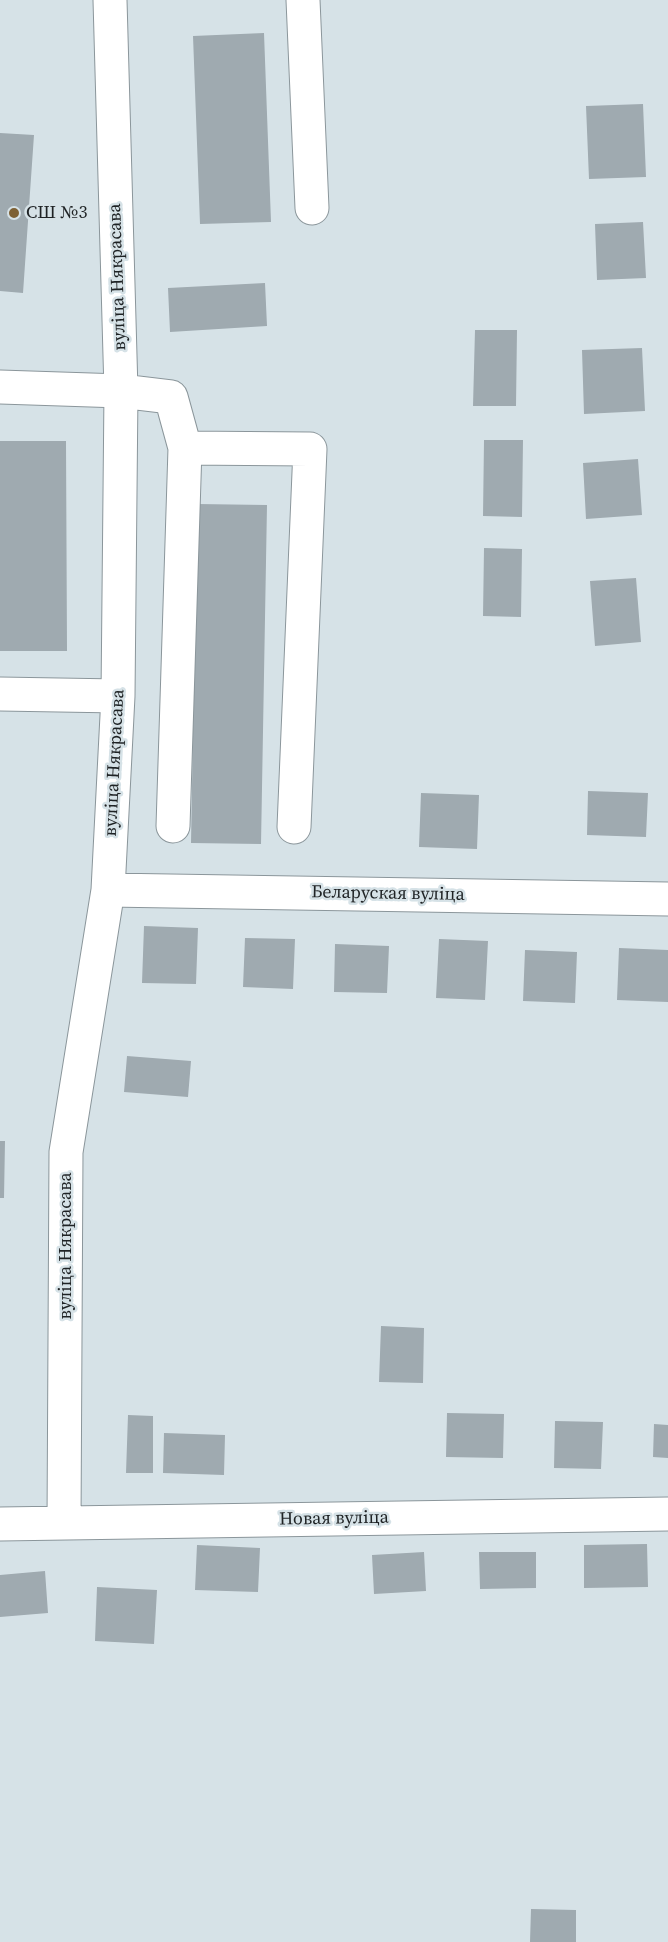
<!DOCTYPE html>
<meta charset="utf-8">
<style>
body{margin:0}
canvas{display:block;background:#d6e2e7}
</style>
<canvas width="668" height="1942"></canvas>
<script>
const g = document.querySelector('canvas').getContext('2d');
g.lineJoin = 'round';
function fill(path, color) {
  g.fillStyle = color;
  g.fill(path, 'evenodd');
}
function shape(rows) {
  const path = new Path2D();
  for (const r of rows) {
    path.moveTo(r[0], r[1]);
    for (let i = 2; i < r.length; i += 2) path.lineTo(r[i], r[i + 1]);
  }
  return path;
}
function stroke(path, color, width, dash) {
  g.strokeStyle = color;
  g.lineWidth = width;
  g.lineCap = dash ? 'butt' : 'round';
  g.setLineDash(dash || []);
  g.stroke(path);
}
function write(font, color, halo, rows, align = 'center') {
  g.font = font + ' "Source Serif 4",serif';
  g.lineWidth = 5;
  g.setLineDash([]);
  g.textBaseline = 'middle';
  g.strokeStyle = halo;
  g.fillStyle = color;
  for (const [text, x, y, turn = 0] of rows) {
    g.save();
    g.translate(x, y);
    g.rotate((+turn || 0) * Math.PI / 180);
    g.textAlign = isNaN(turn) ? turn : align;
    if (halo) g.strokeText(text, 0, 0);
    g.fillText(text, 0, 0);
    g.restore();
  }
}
fill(shape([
 [264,33,271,222,200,224,193,36],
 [643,104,646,177,589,179,586,106],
 [0,133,34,135,23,293,0,291],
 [643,222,646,278,597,280,595,224],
 [265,283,267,326,170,332,168,288],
 [475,330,517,330,516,406,473,406],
 [642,348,645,411,584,414,582,350],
 [484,440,523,440,522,517,483,516],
 [0,441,66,441,67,651,0,651],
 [638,459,642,515,586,519,583,463],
 [197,504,267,505,261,844,191,843],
 [484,548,522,549,521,617,483,616],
 [636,578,641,642,595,646,590,581],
 [588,791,648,793,646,837,587,835],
 [421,793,479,795,477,849,419,847],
 [144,926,198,928,196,984,142,983],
 [245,938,295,939,293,989,243,987],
 [439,939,488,941,485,1000,436,998],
 [335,944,389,946,387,993,334,992],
 [619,948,668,950,668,1002,617,1000],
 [525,950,577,952,575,1003,523,1001],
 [127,1056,191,1061,188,1097,124,1092],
 [0,1141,5,1141,4,1198,0,1198],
 [381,1326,424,1328,423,1383,379,1382],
 [447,1413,504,1414,503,1458,446,1457],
 [128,1415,153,1416,153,1473,126,1473],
 [555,1421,603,1422,601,1469,554,1468],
 [654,1424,668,1425,668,1458,653,1457],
 [164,1433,225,1435,224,1475,163,1473],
 [647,1544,648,1587,584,1588,584,1545],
 [197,1545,260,1548,258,1592,195,1590],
 [424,1552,426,1591,374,1594,372,1555],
 [479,1552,536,1552,536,1588,480,1589],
 [45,1571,48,1613,0,1617,0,1575],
 [97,1587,157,1590,154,1644,95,1641],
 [531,1909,576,1910,576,1942,530,1942]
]), '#9faab0');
const minor = shape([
 [303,0,312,208],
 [0,387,121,391,171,397,185,448,310,449,294,827],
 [0,694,118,696],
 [173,826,185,448],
 [108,890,668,899],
 [64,1523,66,1152,108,890,118,696,121,391,110,0],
 [0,1524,668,1514]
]);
stroke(minor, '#8b969b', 35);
stroke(minor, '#fff', 33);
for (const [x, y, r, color] of [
 [14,213,6,"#7d6033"]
]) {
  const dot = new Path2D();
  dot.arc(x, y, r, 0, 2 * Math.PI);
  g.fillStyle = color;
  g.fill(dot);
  stroke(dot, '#d6e2e7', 2);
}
write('18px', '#1e2224', '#d6e2e7', [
 ["СШ №3",26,213]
], 'left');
write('18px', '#1e2224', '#d6e2e7', [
 ["вуліца Някрасава",118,277,-92],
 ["вуліца Някрасава",115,763,-87],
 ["Беларуская вуліца",388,894,1],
 ["вуліца Някрасава",66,1246,-90],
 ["Новая вуліца",334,1519,-1]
]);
</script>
